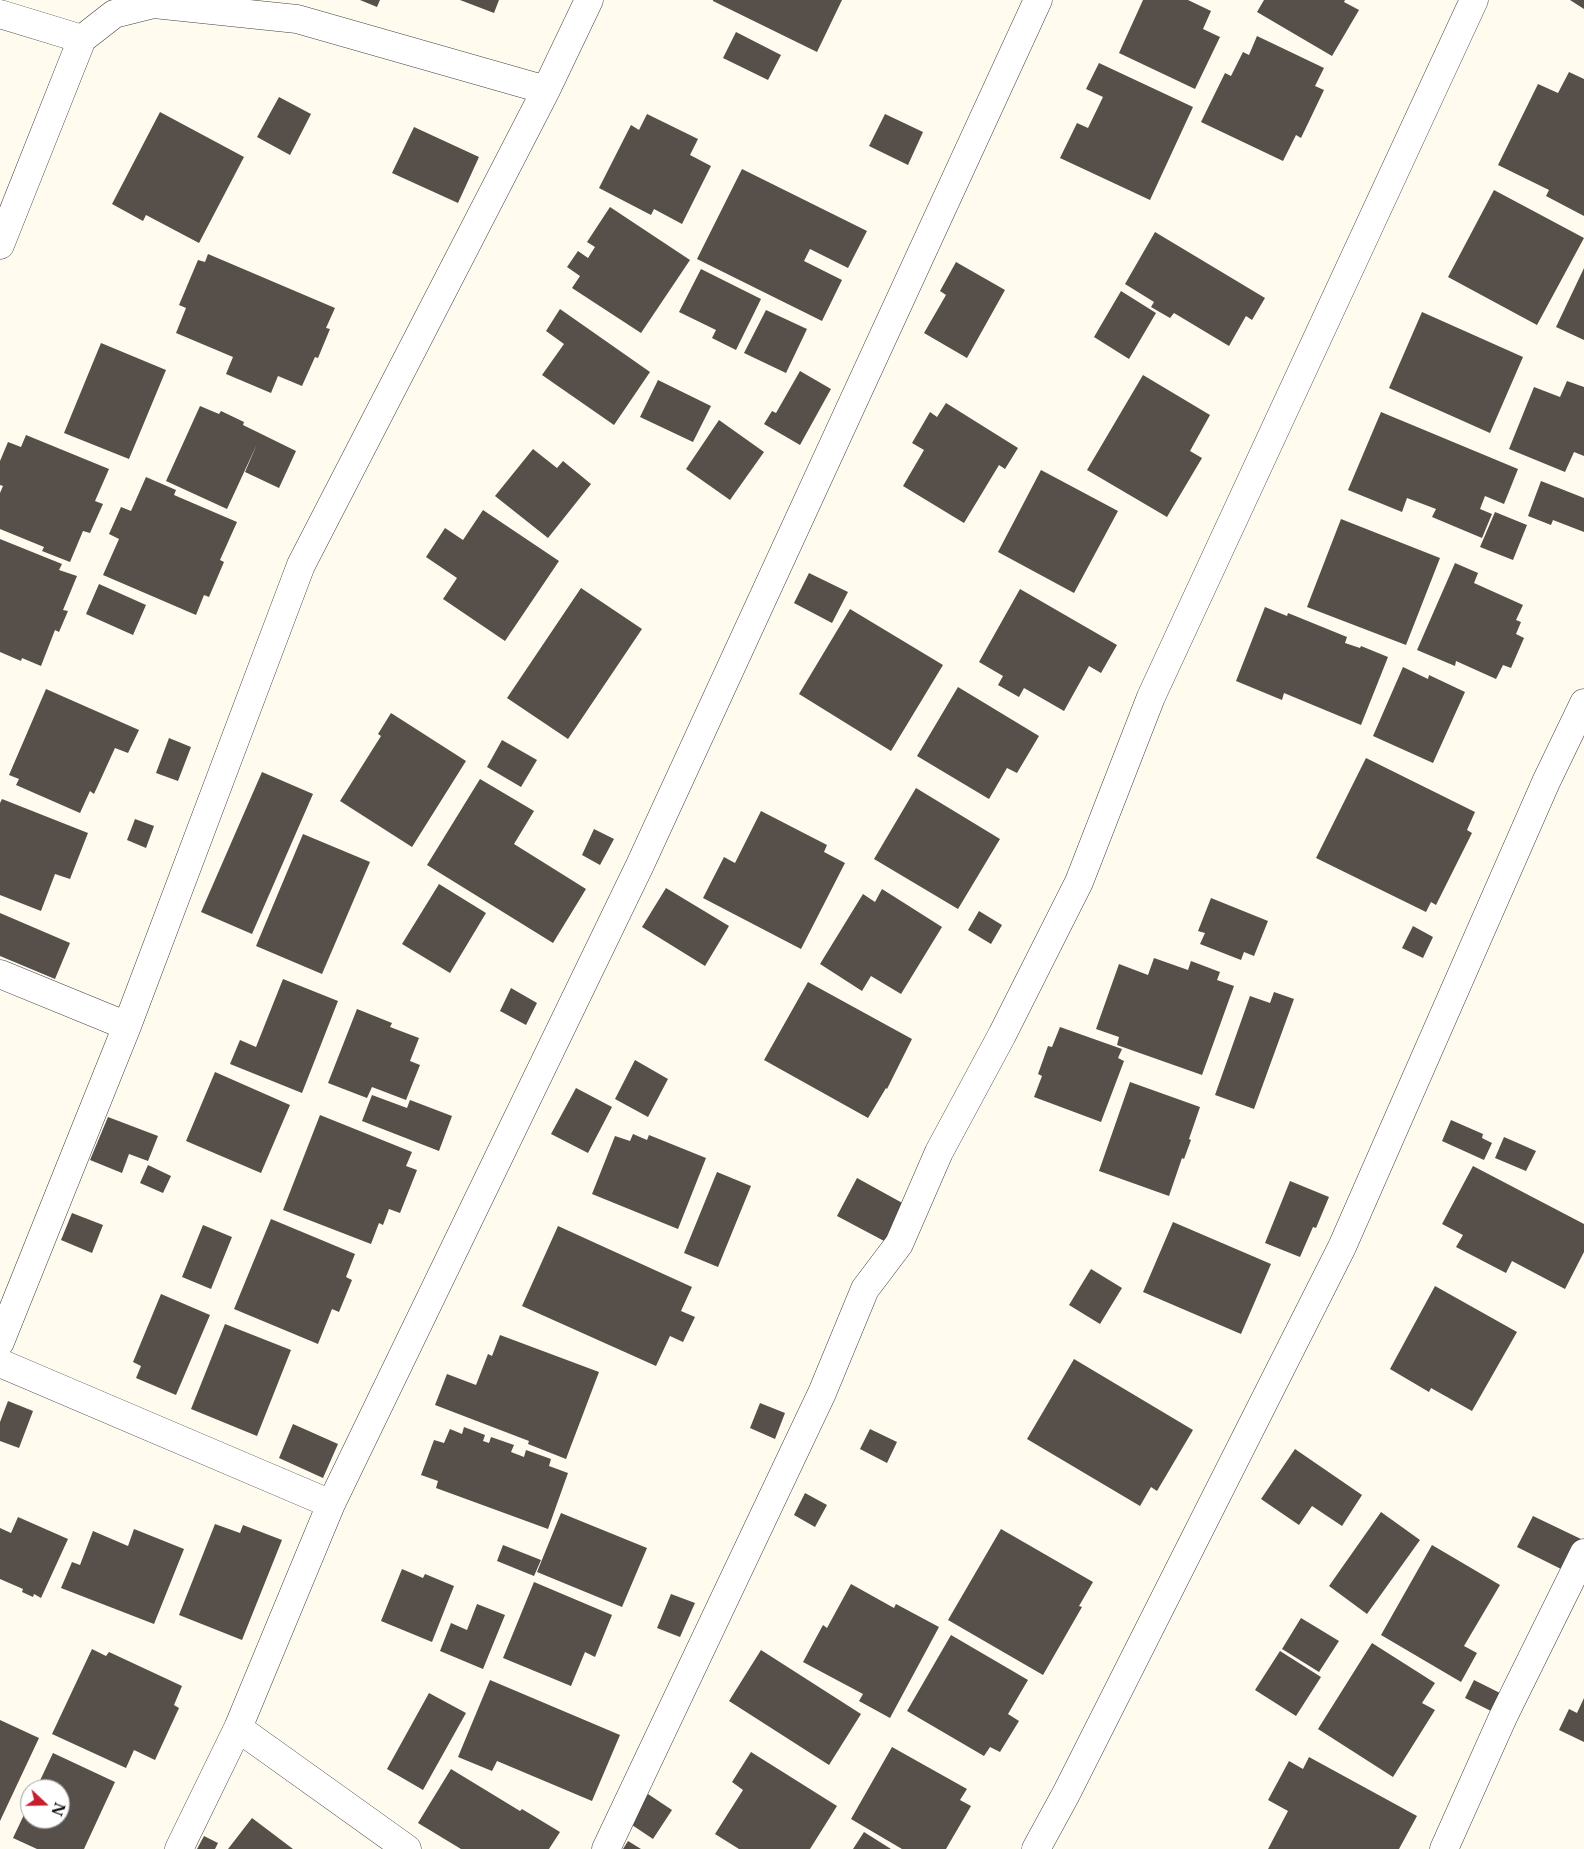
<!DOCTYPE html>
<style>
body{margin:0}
#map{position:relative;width:1584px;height:1849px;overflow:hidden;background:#fffbef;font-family:"Libre Baskerville",serif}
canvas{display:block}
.north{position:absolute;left:20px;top:1779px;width:50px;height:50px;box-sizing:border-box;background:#fff;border:1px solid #9f9f9f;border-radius:50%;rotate:111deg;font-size:14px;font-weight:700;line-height:20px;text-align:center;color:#0e0e0e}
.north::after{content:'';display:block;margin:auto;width:18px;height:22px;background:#c61e2c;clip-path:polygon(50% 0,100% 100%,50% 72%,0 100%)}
</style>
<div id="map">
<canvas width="1584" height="1849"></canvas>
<div class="north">N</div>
</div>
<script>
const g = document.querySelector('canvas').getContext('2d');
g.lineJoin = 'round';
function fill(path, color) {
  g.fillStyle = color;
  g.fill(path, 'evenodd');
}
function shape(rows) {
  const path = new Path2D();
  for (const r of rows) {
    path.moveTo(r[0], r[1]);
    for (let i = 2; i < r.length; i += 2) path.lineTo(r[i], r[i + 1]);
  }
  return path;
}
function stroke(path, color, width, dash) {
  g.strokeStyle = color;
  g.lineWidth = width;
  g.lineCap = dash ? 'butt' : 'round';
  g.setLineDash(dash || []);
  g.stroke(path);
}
fill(shape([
 [360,0,380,0,377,7],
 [460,0,499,0,494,13],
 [713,0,842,0,817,52,713,1],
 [1143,0,1188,0,1211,11,1203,29,1220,37,1195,89,1119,53],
 [1264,0,1345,0,1344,2,1359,10,1332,56,1257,12],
 [1570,0,1584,0,1584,9],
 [736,32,781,55,768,80,723,58],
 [1257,36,1324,68,1315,86,1324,90,1301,138,1296,135,1283,161,1201,122,1225,73,1231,76,1243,52,1249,55],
 [1099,63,1193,107,1150,200,1060,158,1077,123,1088,128,1103,97,1086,89],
 [1569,72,1584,79,1584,216,1546,196,1549,190,1498,165,1538,84,1558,93],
 [279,97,311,114,290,155,257,137],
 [160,112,244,157,199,243,146,215,143,221,112,204],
 [647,114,698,139,690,155,711,166,682,224,654,209,651,215,599,188,631,125,639,130],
 [885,114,923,132,908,165,869,146],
 [414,127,479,157,458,203,392,173],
 [742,169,867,231,848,268,810,249,804,261,842,280,822,321,697,259],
 [1494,190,1584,238,1537,325,1448,277],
 [610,207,690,260,641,333,572,288,580,276,567,267,578,251,588,258,595,247,587,242],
 [1155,232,1265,298,1252,320,1246,316,1229,346,1174,313,1170,318,1151,307,1154,302,1125,284],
 [208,254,335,308,326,328,330,329,318,358,315,357,302,386,278,376,271,393,226,374,233,357,176,333,186,308,179,305,198,260,205,262],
 [956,262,1005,290,967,358,924,333,946,295,940,291],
 [1584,268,1584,340,1556,327],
 [701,269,761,299,736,350,712,338,716,330,679,312],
 [1121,291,1156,313,1129,359,1094,337],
 [560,309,650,372,614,425,542,375,564,344,546,331],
 [766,310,807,329,786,373,744,353],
 [1422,312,1523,357,1490,433,1389,388],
 [101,343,166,370,129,459,64,433],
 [800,371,831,389,800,445,764,424,772,411,776,413],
 [1143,375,1210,415,1190,451,1202,458,1167,517,1087,470],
 [658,380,711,406,693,442,640,417],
 [1567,381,1584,387,1584,456,1574,452,1565,472,1509,449,1534,387,1560,397],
 [946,403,1018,448,1005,469,999,465,964,523,903,486,924,450,912,443,930,412,937,417],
 [200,406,219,414,221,411,244,422,243,425,296,451,279,488,245,472,257,444,227,509,166,481],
 [1381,412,1518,469,1504,504,1485,496,1480,509,1492,514,1482,538,1432,517,1436,509,1407,498,1402,512,1348,490],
 [719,420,764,452,730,500,686,469],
 [26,435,109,469,95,501,103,504,90,533,83,531,70,562,42,551,44,547,0,529,0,493,3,486,0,485,0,461,8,442,21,447],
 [533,449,557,468,563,461,591,484,548,538,495,496],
 [1041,470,1118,511,1074,593,998,552],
 [146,477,176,490,174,495,237,522,220,560,224,562,209,597,204,595,196,615,103,575,119,539,109,534,121,507,131,511],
 [1541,481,1584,498,1584,532,1553,520,1551,525,1528,516],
 [483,510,559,561,505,641,443,599,457,578,426,557,445,528,463,540],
 [1495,512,1527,525,1513,560,1480,547],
 [1341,519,1440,558,1406,645,1307,607],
 [0,539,62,564,59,570,77,576,63,610,68,611,59,632,55,630,41,666,22,658,21,661,0,652],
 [1455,563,1478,573,1474,583,1523,605,1516,620,1521,622,1516,634,1524,638,1511,668,1503,665,1496,679,1456,661,1455,666,1417,650],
 [809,573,848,592,832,623,794,603],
 [99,584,146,605,133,635,86,614],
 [581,588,642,629,568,739,507,698],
 [1020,589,1117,645,1101,673,1089,666,1064,711,1024,688,1019,697,998,685,1003,676,979,662],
 [1265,607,1287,616,1288,613,1347,637,1345,643,1360,648,1361,646,1388,657,1361,725,1284,693,1282,700,1236,681],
 [850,609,943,665,891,751,799,694],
 [1403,667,1428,679,1429,675,1465,692,1433,763,1373,736],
 [958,687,1039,736,1017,773,1007,768,989,799,917,756],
 [46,689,139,730,128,753,115,748,94,794,90,791,80,813,16,785,19,779,9,775],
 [391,713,466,761,412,847,340,801,381,736,378,734],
 [169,738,191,747,178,781,156,773],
 [502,740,537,760,521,787,487,767],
 [1366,758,1475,812,1467,830,1472,833,1436,905,1431,902,1426,912,1316,858],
 [262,772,313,794,252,934,201,912],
 [480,779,534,811,514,844,586,889,553,943,427,865],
 [916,788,1000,839,958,909,874,859],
 [2,799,88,833,70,879,55,874,41,911,0,895,0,803],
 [761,811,827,845,824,852,845,863,801,949,703,898,724,857,735,863],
 [135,819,154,826,146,848,127,840],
 [594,829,614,839,600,865,582,855],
 [303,834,370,862,322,974,256,946],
 [439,884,486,913,450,973,402,944],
 [666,888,729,926,705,966,642,927],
 [882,889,942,927,901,994,871,976,862,991,820,964,863,894,875,902],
 [1211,898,1268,921,1254,956,1244,952,1241,960,1200,944,1205,933,1198,931],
 [979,911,1002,925,991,944,968,930],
 [0,913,70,943,55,979,0,956],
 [1413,926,1433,937,1423,958,1402,948],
 [1154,958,1188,970,1191,961,1220,972,1217,980,1234,986,1202,1075,1117,1045,1119,1037,1096,1029,1119,964,1148,975],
 [283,979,338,1001,302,1093,230,1064,240,1040,256,1047],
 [808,982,912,1039,887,1089,886,1088,868,1118,764,1060],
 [511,988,537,1003,526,1025,500,1011],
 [1274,992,1294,999,1254,1109,1215,1095,1250,996,1270,1003],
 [357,1009,392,1023,390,1027,419,1038,410,1061,420,1065,406,1100,372,1087,367,1098,328,1083],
 [1060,1027,1122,1049,1118,1058,1124,1061,1101,1122,1034,1097,1042,1076,1038,1074,1048,1046,1052,1047],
 [635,1060,668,1079,648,1117,615,1099],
 [215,1072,290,1105,261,1173,186,1141],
 [1130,1082,1200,1107,1189,1139,1191,1140,1184,1159,1182,1158,1169,1196,1099,1171],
 [576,1088,612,1107,588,1153,551,1134],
 [372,1095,407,1108,410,1100,452,1116,439,1151,362,1121],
 [320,1115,412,1152,406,1166,417,1170,400,1213,389,1209,383,1225,379,1223,371,1244,283,1210],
 [108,1117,158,1136,148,1161,129,1154,122,1173,90,1160],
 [1451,1120,1483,1134,1482,1138,1492,1143,1484,1160,1442,1141],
 [633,1134,647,1140,649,1135,706,1158,678,1229,592,1194,615,1136,630,1141],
 [1504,1137,1536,1151,1526,1171,1495,1158],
 [148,1165,171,1176,163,1193,140,1183],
 [1473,1166,1584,1224,1584,1252,1565,1289,1512,1261,1506,1273,1456,1247,1463,1235,1442,1224],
 [717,1172,751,1186,718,1267,684,1253],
 [857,1178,906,1205,886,1242,837,1216],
 [1290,1181,1329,1197,1316,1228,1313,1227,1300,1257,1265,1243],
 [72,1213,103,1225,92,1253,61,1240],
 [271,1219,355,1254,346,1277,352,1280,339,1312,332,1309,318,1344,234,1309],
 [1173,1222,1271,1264,1241,1334,1143,1292],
 [203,1225,232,1237,211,1289,182,1277],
 [558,1226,692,1287,681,1311,695,1317,683,1342,670,1336,656,1366,522,1306],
 [1091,1269,1122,1288,1100,1324,1069,1305],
 [1435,1286,1517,1332,1472,1411,1431,1388,1429,1392,1390,1369],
 [161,1294,210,1315,176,1395,136,1378,141,1366,133,1362],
 [225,1324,291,1350,257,1436,191,1409],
 [500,1335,599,1372,566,1459,528,1444,529,1441,435,1405,447,1374,476,1385,488,1354,492,1356],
 [1074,1359,1193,1430,1157,1491,1151,1487,1140,1506,1027,1439],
 [8,1401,33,1411,19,1448,0,1441,0,1422],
 [760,1403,785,1413,775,1439,750,1428],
 [293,1424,338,1444,323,1478,279,1458],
 [464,1427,485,1435,483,1441,489,1443,491,1437,514,1445,511,1452,524,1457,526,1450,551,1459,549,1466,568,1473,548,1529,436,1488,438,1481,421,1475,434,1440,444,1443,450,1429,462,1434],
 [870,1429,897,1442,887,1463,860,1449],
 [1295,1449,1362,1495,1342,1526,1312,1506,1299,1525,1261,1499],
 [805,1493,827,1505,815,1527,794,1515],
 [1381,1512,1420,1540,1367,1614,1329,1586],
 [561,1513,647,1548,622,1607,537,1572],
 [1533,1516,1581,1539,1565,1571,1517,1547],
 [18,1517,68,1539,41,1598,34,1594,33,1597,22,1592,23,1589,0,1579,0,1528,11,1533],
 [215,1524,240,1533,243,1525,282,1540,242,1640,179,1615],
 [134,1529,184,1549,154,1624,61,1588,72,1562,80,1565,93,1531,128,1546],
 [1001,1529,1093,1582,1079,1606,1082,1607,1043,1675,948,1620],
 [503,1545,541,1560,534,1576,497,1561],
 [1432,1545,1500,1585,1464,1646,1477,1653,1461,1682,1381,1635],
 [402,1569,423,1578,425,1574,454,1586,432,1642,381,1621],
 [534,1582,612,1615,595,1657,585,1652,571,1686,503,1658],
 [851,1584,894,1608,896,1604,939,1627,890,1718,859,1701,863,1694,803,1662,823,1625,827,1628],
 [671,1594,695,1603,680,1637,657,1628],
 [477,1604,505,1615,483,1669,440,1651,451,1623,467,1630],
 [1301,1618,1339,1641,1319,1672,1282,1649],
 [951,1635,1028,1680,1008,1714,1019,1721,1000,1752,990,1747,984,1756,907,1711],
 [1372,1643,1435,1683,1422,1703,1435,1710,1393,1777,1318,1729],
 [92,1649,106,1656,109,1652,182,1686,174,1705,179,1708,155,1760,134,1750,126,1768,52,1734],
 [761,1650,861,1714,829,1765,729,1701],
 [1280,1651,1321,1677,1296,1716,1255,1690],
 [490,1680,620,1735,592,1801,497,1761,492,1771,458,1757],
 [1474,1680,1500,1693,1491,1711,1465,1698],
 [429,1693,466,1713,423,1790,387,1769],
 [1584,1698,1584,1742,1559,1730,1569,1709,1577,1713],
 [0,1720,39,1738,0,1821],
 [892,1747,967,1789,960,1800,971,1806,946,1849,902,1849,851,1819],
 [751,1752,837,1806,810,1849,739,1849,715,1834,743,1790,732,1782],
 [53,1753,115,1782,84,1849,37,1849,13,1838,30,1802,30,1819,60,1819,60,1789,36,1789],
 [1309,1757,1417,1816,1399,1849,1268,1849,1288,1811,1268,1800,1289,1761,1303,1769],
 [451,1769,520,1811,522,1809,560,1832,549,1849,461,1849,418,1823],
 [648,1794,672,1810,653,1839,629,1823],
 [252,1818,293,1849,228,1849],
 [864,1832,891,1849,853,1849],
 [204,1836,218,1843,215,1849,197,1849],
 [628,1841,641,1849,623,1849]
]), '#574f4a');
const minor = shape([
 [0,14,82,39],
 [0,245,82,39,114,14,154,4,297,19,546,90],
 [0,974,127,1026],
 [0,1342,127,1026,301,565,546,90,589,0],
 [0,1363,331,1504],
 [238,1728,407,1849],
 [179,1849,238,1728,331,1504,640,865,1038,0],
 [606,1849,822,1393,865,1289,899,1244,939,1152,1002,1035,1079,882,1151,697,1474,0],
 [1036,1849,1066,1794,1342,1247,1546,782,1584,703],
 [1444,1849,1503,1717,1584,1553]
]);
stroke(minor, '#414141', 29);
stroke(minor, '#fff', 28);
</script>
